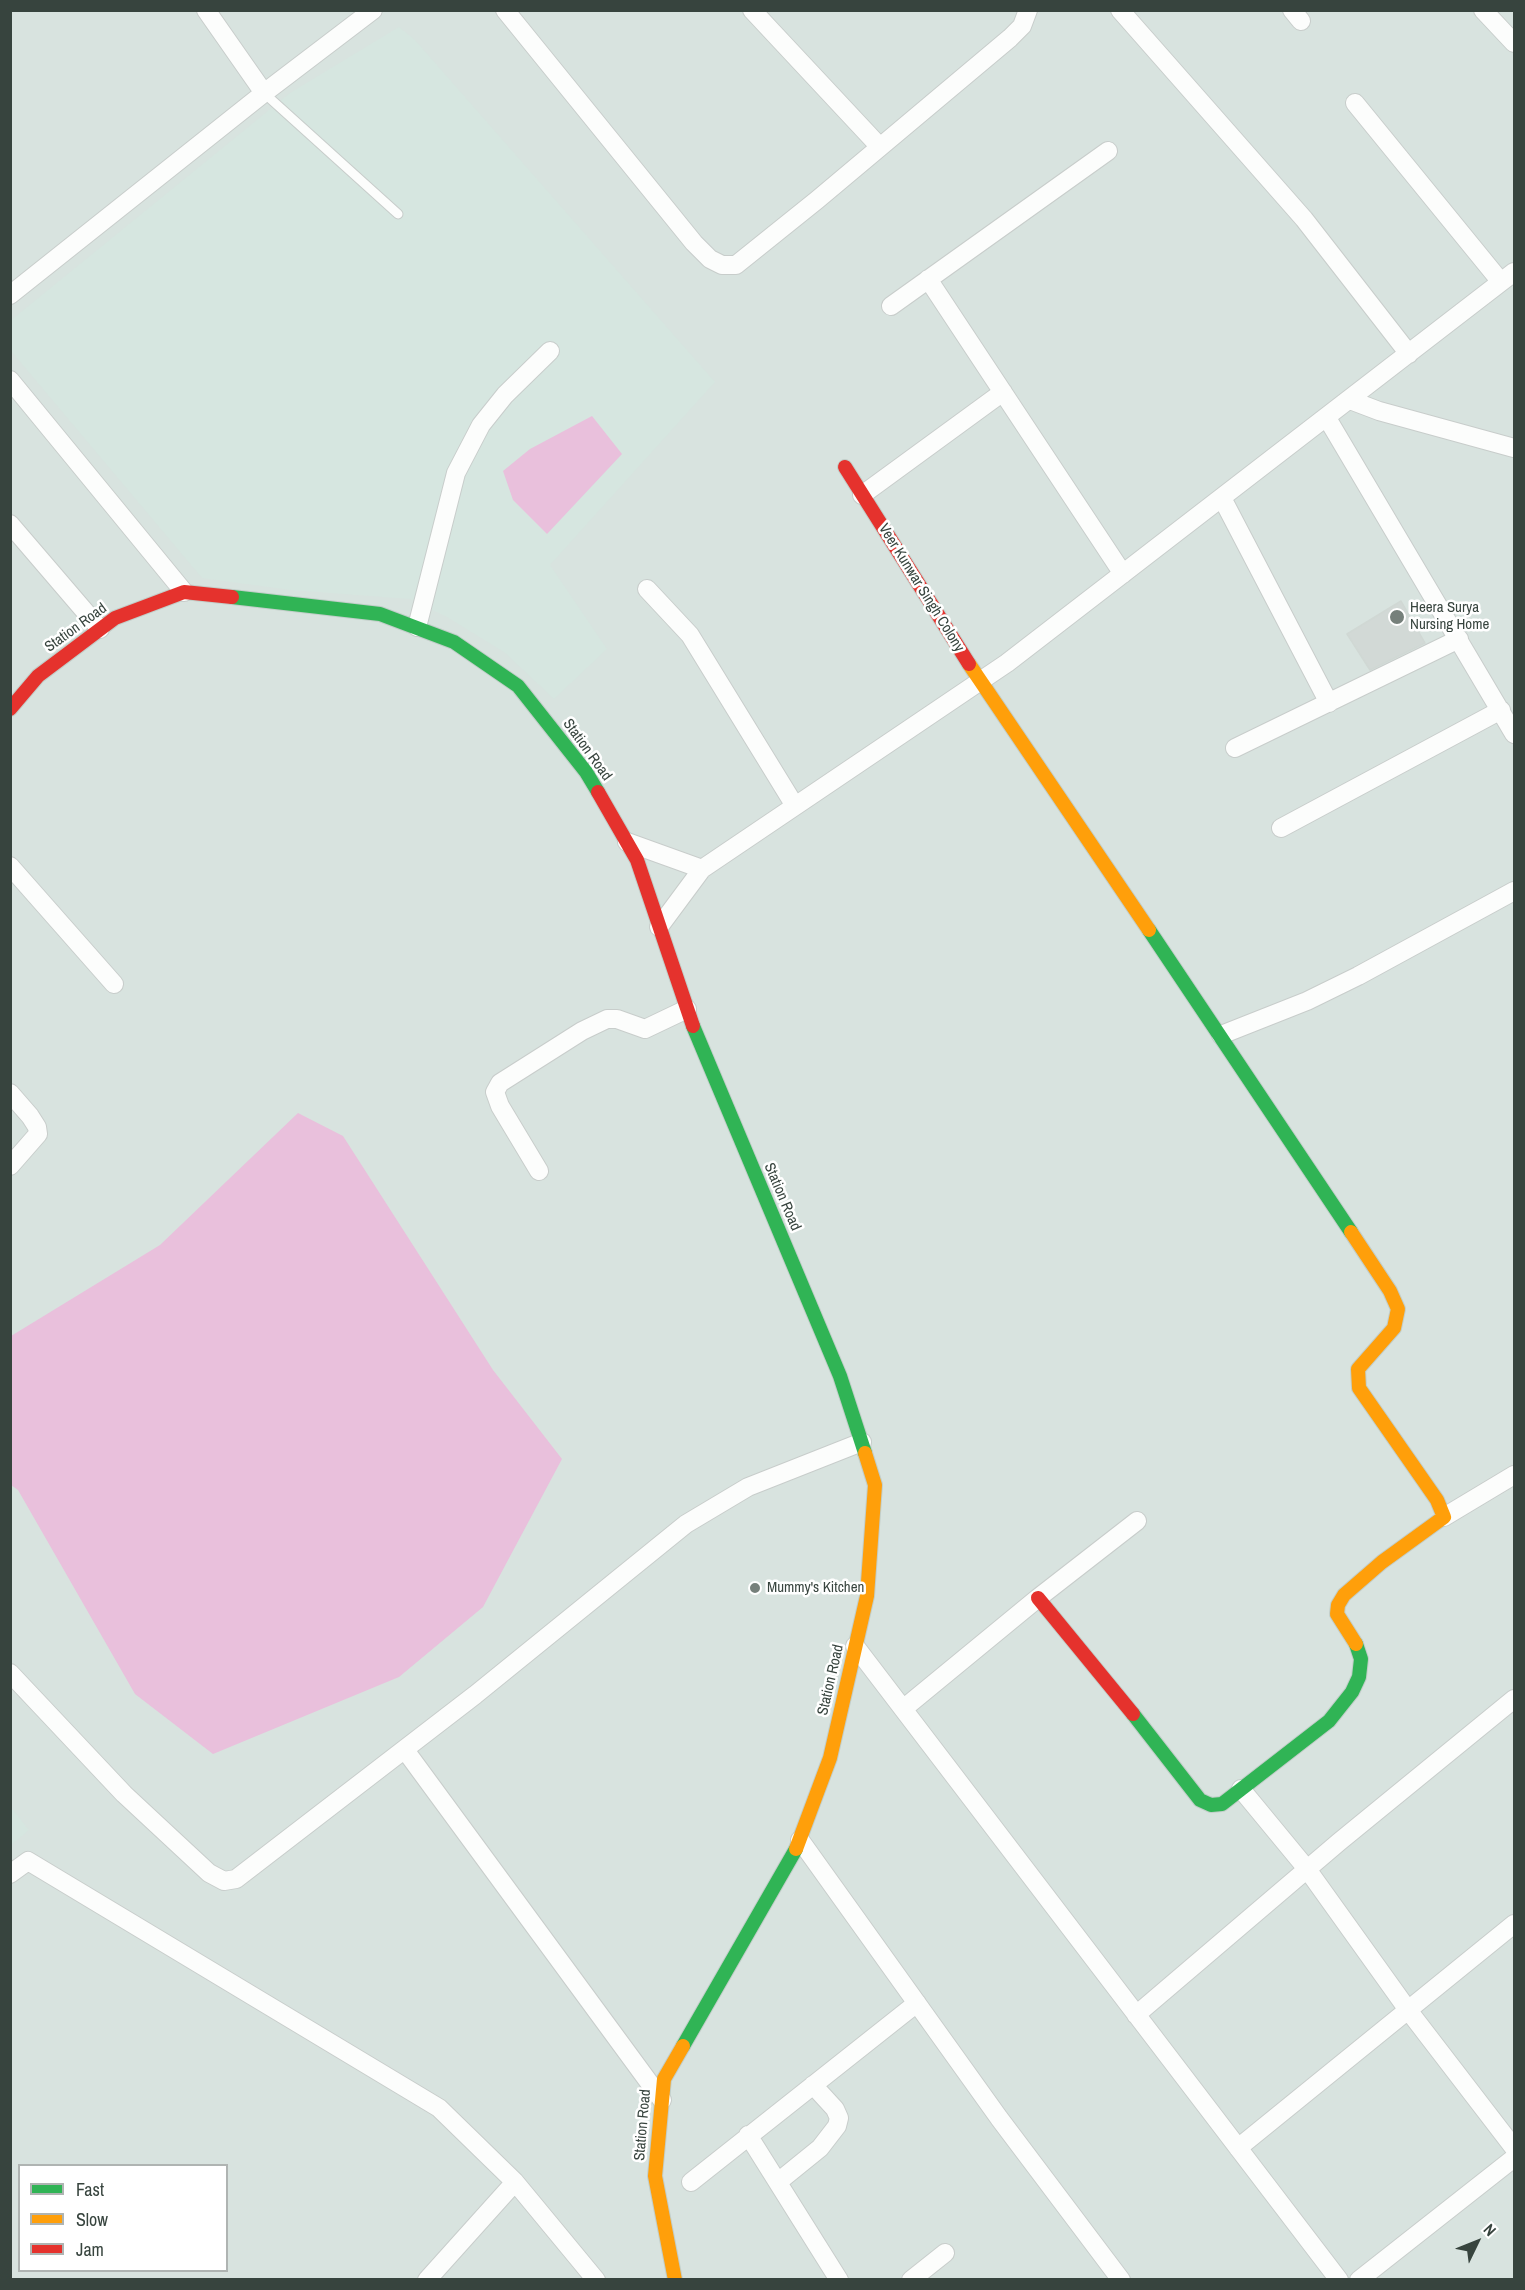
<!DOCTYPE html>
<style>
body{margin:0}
#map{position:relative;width:1525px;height:2290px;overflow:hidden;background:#eaf0ed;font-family:"Archivo Narrow",sans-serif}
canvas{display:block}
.frame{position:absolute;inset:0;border:12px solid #37443e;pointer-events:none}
.legend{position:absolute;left:18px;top:2164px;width:210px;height:108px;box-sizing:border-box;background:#fff;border:2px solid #afb4b2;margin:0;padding:8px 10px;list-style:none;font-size:18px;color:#37443e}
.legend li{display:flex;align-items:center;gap:12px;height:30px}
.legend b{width:30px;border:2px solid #afb4b2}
.north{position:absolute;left:1447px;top:2212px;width:60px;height:60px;-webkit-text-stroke:4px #fff;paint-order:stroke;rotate:47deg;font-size:16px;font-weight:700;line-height:24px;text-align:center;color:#37443e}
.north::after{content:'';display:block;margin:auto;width:21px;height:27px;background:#37443e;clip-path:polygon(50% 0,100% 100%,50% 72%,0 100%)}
</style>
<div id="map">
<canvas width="1525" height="2290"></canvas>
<div class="frame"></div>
<ul class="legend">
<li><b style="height:8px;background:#30b455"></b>Fast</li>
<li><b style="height:8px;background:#ff9f0a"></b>Slow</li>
<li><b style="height:8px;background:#e5322d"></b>Jam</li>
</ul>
<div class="north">N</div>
</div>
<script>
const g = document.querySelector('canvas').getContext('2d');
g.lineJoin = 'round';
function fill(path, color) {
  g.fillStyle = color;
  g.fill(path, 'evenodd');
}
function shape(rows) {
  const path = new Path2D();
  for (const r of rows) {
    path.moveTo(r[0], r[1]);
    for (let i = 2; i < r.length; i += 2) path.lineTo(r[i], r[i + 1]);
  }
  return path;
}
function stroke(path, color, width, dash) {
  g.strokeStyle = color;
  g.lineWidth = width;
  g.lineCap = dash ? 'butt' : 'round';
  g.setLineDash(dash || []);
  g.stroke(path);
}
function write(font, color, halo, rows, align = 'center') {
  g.font = font + ' "Archivo Narrow",sans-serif';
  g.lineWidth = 5;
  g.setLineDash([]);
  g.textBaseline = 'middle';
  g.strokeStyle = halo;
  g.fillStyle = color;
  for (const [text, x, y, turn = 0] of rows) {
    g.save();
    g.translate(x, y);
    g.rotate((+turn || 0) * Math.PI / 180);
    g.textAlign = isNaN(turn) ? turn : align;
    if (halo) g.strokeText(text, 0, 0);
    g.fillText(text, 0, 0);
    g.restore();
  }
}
fill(shape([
 [11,11,1514,11,1514,2279,11,2280],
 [20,2166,226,2166,226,2270,20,2270]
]), '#d8e3df');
fill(shape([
 [399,27,415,40,715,382,550,565,607,649,554,699,504,652,447,617,410,599,291,590,202,578,11,351,10,321,290,93],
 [10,1806,29,1830,11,1845,10,1845]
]), '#d6e6e0');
fill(shape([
 [592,416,622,454,547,534,513,500,503,471,530,449],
 [298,1113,343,1136,493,1370,562,1459,483,1607,399,1677,213,1754,135,1694,18,1490,11,1485,11,1336,160,1245]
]), '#e9c0dc');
const building = shape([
 [1401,601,1425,643,1370,670,1347,634,1401,601]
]);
fill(building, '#d2d9d6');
stroke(building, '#d0d8d4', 1.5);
const lane = shape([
 [264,93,398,214]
]);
const street = shape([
 [505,10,694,243,710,259,722,265,736,265,817,200,1010,38,1022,26,1028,10],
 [752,10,880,147],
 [1120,10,1304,219,1409,354],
 [1292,10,1301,21],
 [1483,10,1514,43],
 [264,93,373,10],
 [1355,103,1501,282],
 [928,279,1123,574],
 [10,295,264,93,206,10],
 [891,306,1108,151],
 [10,380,184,592],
 [1350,400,1379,411,1514,448],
 [1327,418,1514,734],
 [862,495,1003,392],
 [1222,498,1329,703],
 [10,524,100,629],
 [647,589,690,635,795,806],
 [417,627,456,473,481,425,505,395,550,351],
 [1235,748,1459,639],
 [1281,828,1501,710],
 [627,842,702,869],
 [10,866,114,984],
 [659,927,702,869,1007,663,1514,272],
 [1221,1035,1307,1001,1358,976,1514,891],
 [10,1093,30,1116,37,1127,38,1134,10,1166],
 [539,1171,500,1106,495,1092,500,1083,582,1031,607,1019,617,1019,645,1029,687,1009],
 [1444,1517,1514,1475],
 [855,1646,1339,2280],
 [10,1673,124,1794,209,1873,224,1881,236,1879,475,1695,686,1524,748,1487,862,1442],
 [903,1709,1038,1598,1137,1521],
 [405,1750,662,2100],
 [1241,1789,1307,1869,1408,2010,1514,2148],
 [800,1840,999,2118,1121,2280],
 [10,1874,28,1861,439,2108,515,2182,596,2280],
 [1136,2015,1339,1842,1514,1699],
 [748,2135,839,2280],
 [1238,2148,1514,1924],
 [691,2182,917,2003],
 [778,2182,820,2148,837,2126,839,2118,835,2109,813,2085],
 [427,2280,515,2182],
 [911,2280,945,2253],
 [1359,2280,1514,2158]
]);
const fast = shape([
 [232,597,380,614,454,642,518,686,586,772,598,792],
 [1149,930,1351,1232],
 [693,1026,840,1376,865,1453],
 [1133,1714,1200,1800,1211,1805,1222,1804,1329,1721,1352,1692,1359,1677,1361,1659,1356,1644],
 [683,2046,796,1849]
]);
const slow = shape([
 [969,664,1149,930],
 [1351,1232,1390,1291,1398,1309,1394,1328,1358,1369,1359,1388,1437,1500,1444,1517,1382,1562,1344,1595,1338,1605,1337,1614,1356,1644],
 [796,1849,830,1758,867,1596,875,1485,865,1453],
 [675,2280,655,2176,664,2079,683,2046]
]);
const jam = shape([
 [845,467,969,664],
 [10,709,38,676,115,618,184,592,232,597],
 [598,792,637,860,693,1026],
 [1038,1598,1133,1714]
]);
stroke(lane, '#c8cdcb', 11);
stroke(street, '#c8cdcb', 20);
stroke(fast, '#c2cec9', 16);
stroke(slow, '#c2cec9', 16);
stroke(jam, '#c2cec9', 16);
stroke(lane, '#fcfdfc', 9);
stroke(street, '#fcfdfc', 18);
stroke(fast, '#30b455', 14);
stroke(slow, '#ff9f0a', 14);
stroke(jam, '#e5322d', 14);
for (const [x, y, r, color] of [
 [1397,617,8,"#76807b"],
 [755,1588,6,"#76807b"]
]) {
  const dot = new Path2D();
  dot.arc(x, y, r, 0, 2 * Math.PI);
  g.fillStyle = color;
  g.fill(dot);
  stroke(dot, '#fff', 2);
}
write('15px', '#37443e', '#fff', [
 ["Veer Kunwar Singh Colony",921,588,58],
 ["Station Road",76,628,-36],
 ["Station Road",587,750,54],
 ["Station Road",782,1197,67],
 ["Station Road",831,1680,-77],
 ["Station Road",643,2125,-85]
]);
write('15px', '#37443e', '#fff', [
 ["Heera Surya",1410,608],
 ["Nursing Home",1410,625],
 ["Mummy's Kitchen",767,1588]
], 'left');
</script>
